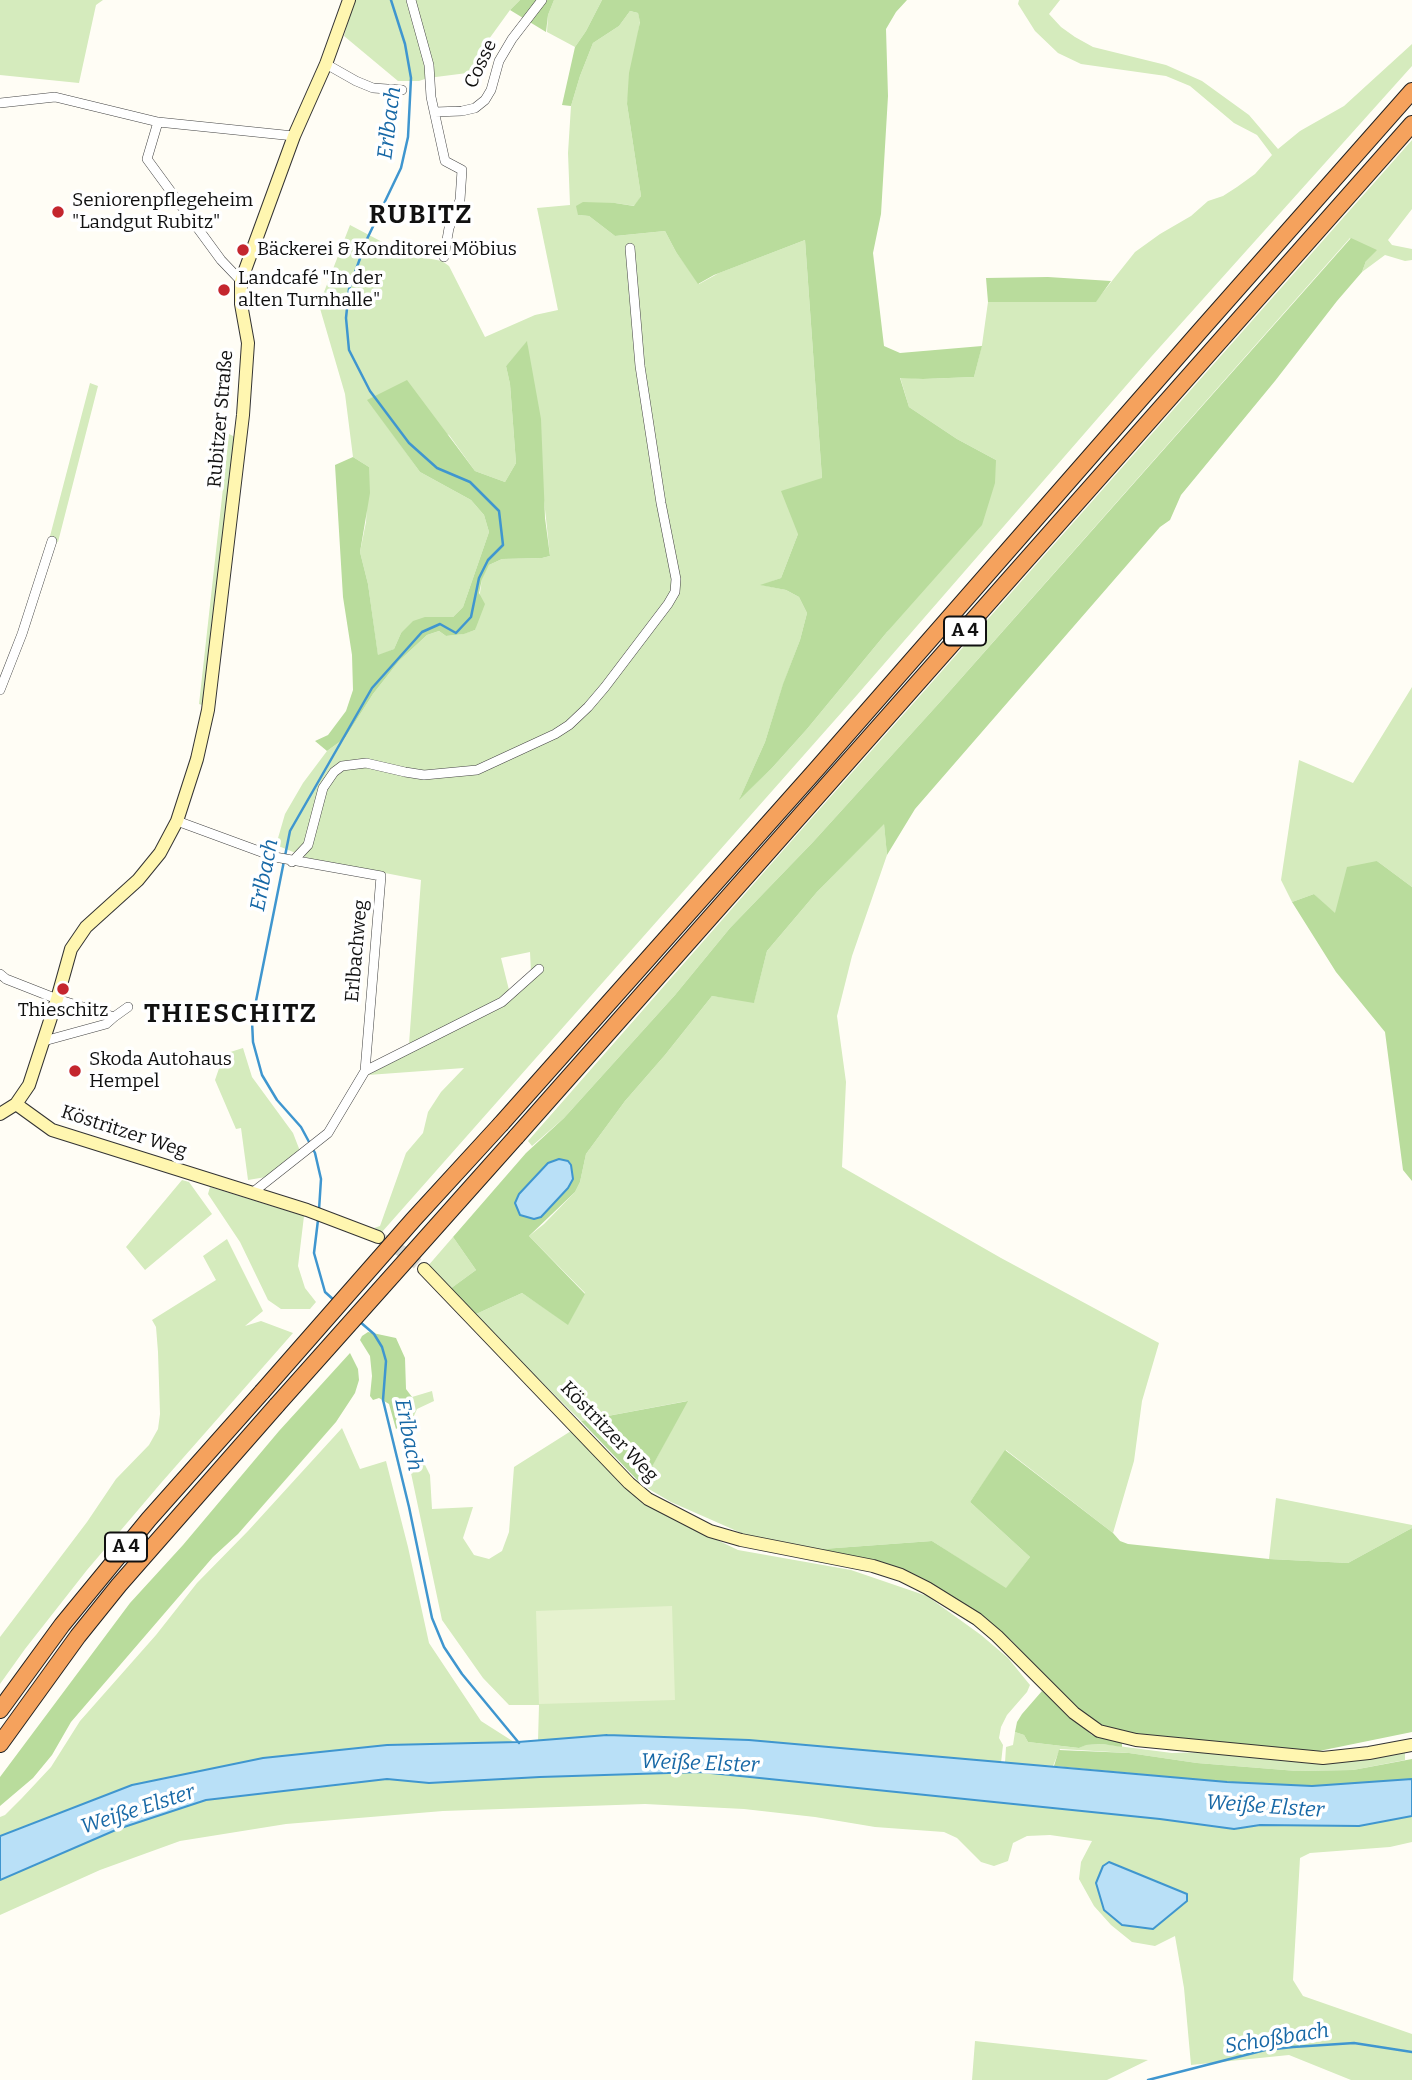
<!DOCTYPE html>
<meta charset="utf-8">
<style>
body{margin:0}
canvas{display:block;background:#fffdf5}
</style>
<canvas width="1412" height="2080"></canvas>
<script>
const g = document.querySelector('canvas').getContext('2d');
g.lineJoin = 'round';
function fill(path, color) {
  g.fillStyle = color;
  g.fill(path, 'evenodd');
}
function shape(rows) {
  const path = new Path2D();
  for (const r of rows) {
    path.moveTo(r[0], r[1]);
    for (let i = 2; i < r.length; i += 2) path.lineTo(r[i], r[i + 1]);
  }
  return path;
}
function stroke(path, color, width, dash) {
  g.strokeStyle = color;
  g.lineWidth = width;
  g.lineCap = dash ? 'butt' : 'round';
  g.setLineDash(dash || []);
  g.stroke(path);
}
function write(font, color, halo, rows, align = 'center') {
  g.font = font + ' Bitter,serif';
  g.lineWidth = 7;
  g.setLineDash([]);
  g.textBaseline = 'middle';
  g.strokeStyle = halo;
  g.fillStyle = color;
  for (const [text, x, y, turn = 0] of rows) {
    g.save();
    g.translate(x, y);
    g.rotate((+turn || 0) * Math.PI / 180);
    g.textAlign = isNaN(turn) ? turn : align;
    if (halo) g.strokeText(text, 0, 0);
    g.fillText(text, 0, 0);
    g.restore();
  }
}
fill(shape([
 [0,0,103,0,96,5,79,83,0,75],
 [354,0,520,0,510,10,489,39,475,72,428,78,419,81,398,81,344,36],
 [554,0,602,0,586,31,575,47,547,32,548,15],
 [1019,0,1060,0,1049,14,1061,27,1075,37,1093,47,1166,65,1202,81,1249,115,1278,149,1300,131,1344,106,1412,44,1412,66,1151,357,857,695,382,1232,374,1228,380,1226,406,1153,423,1133,428,1112,441,1092,464,1068,368,1075,503,1004,531,972,530,952,501,958,509,990,499,999,409,1044,421,880,308,858,276,845,285,814,303,783,327,751,345,738,373,694,399,661,427,635,439,631,446,636,463,634,475,630,482,578,489,565,502,559,542,558,550,556,527,342,506,366,510,384,516,463,505,482,475,471,449,435,368,400,420,472,471,500,484,515,489,532,463,607,453,617,441,618,401,633,394,649,378,656,368,584,360,552,366,522,369,467,353,457,345,394,319,305,350,225,405,254,442,261,449,266,485,337,535,315,558,310,537,208,570,205,568,153,571,106,580,76,593,43,619,26,630,11,638,13,640,21,627,104,641,196,635,206,615,203,578,215,589,216,615,236,665,231,676,252,699,284,719,273,805,240,822,478,798,534,781,578,762,585,786,590,799,597,807,613,800,640,783,685,765,742,740,798,772,768,807,729,887,632,996,460,957,439,909,407,900,377,923,379,974,377,982,345,988,302,1096,301,1135,252,1160,234,1191,216,1208,201,1223,196,1237,187,1255,174,1272,155,1257,135,1234,123,1190,86,1166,76,1081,64,1058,53,1035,31,1018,4],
 [1412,140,1412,209,1388,240,1392,245,1412,249,1412,260,1405,261,1385,255,1362,272,1366,261,1350,238,941,701,813,842,730,928,675,995,564,1118,532,1146,528,1141,779,855],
 [90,383,98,386,58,542,49,540],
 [229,434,245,442,214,709,199,704],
 [1412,687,1412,887,1377,861,1335,914,1314,894,1292,902,1281,880,1299,760,1353,783],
 [884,823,887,855,852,956,837,1016,846,1082,842,1167,1001,1258,1159,1343,1142,1401,1134,1461,1113,1533,1006,1450,970,1502,1030,1557,1006,1589,932,1541,809,1550,748,1536,671,1502,642,1485,687,1401,581,1421,474,1315,522,1293,568,1324,585,1293,529,1236,544,1224,575,1192,580,1182,586,1154,625,1101,665,1055,712,996,754,1002,767,951,817,892],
 [243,1048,252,1077,293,1133,300,1151,266,1177,248,1180,241,1128,236,1129,215,1080,224,1054],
 [182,1180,189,1182,212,1214,145,1270,126,1247],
 [210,1187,304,1216,298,1266,305,1288,316,1302,310,1309,281,1309,268,1300,240,1242,208,1194],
 [453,1237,476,1270,450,1289,427,1267],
 [227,1239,263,1311,245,1326,261,1321,293,1333,161,1483,87,1570,25,1649,0,1684,0,1637,87,1522,116,1479,149,1445,158,1429,160,1414,158,1352,156,1327,152,1320,216,1280,203,1256],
 [432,1391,434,1401,417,1409,413,1418,415,1445,430,1475,432,1509,473,1507,463,1538,474,1555,489,1559,502,1551,509,1532,514,1467,571,1431,640,1500,663,1514,738,1550,851,1570,927,1596,981,1635,1008,1658,1030,1685,1027,1692,1007,1715,1001,1727,999,1738,1003,1745,1001,1763,749,1740,607,1735,538,1741,539,1705,509,1705,483,1678,442,1620,404,1440,400,1414,402,1405,411,1401,412,1397],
 [342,1428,360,1469,386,1461,408,1547,429,1643,481,1721,514,1742,387,1745,263,1758,132,1785,0,1836,0,1817,5,1815,22,1798,51,1767,80,1721,156,1635,197,1583,248,1531],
 [1276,1498,1412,1525,1412,1528,1348,1563,1269,1559],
 [1015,1732,1024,1735,1028,1742,1079,1748,1085,1745,1102,1744,1172,1753,1208,1752,1307,1763,1405,1751,1405,1760,1353,1770,1297,1771,1197,1763,1129,1753,1060,1749,1053,1766,1005,1763,1006,1747,1013,1745],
 [701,1772,1160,1819,1234,1829,1260,1825,1359,1826,1412,1816,1412,1842,1390,1847,1310,1853,1300,1858,1293,1980,1303,1996,1412,2034,1412,2080,1351,2080,1289,2055,1191,2065,1184,1988,1175,1936,1155,1946,1132,1942,1111,1925,1094,1906,1079,1879,1081,1862,1092,1841,1050,1835,1027,1836,1013,1843,1008,1861,994,1866,981,1862,957,1838,944,1832,875,1827,815,1817,744,1809,645,1804,443,1811,286,1824,180,1841,100,1870,0,1915,0,1880,118,1829,206,1800,387,1779,429,1783,540,1777],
 [975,2041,1148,2060,1107,2080,972,2080]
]), '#d5ebbd');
fill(shape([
 [520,0,554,0,548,15,546,32,510,10],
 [602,0,907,0,896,12,886,29,888,96,881,214,873,253,884,346,900,353,982,346,974,377,923,379,900,378,909,407,957,439,996,460,995,483,982,525,887,632,807,729,772,768,739,800,765,742,783,684,800,640,807,613,799,597,786,590,760,585,781,578,798,534,781,491,822,478,805,240,714,275,698,284,676,252,665,231,615,236,589,216,578,215,576,206,583,202,615,203,634,206,641,196,627,104,629,73,640,22,638,13,630,11,619,26,593,43,580,76,571,106,562,105,575,47,586,31],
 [1351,238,1377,250,1366,261,1362,272,1337,301,1275,381,1181,495,1170,520,1160,527,915,809,887,855,884,824,817,892,767,951,754,1003,712,996,665,1055,625,1101,586,1154,580,1182,575,1192,529,1236,585,1294,568,1325,522,1293,474,1315,450,1289,476,1270,453,1237,526,1153,564,1118,675,995,730,928,813,842,941,701],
 [1048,277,1111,281,1096,302,988,302,986,278],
 [527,341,541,419,545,518,550,556,542,558,502,559,489,565,482,579,479,593,485,604,475,630,464,634,446,636,439,631,427,635,399,661,373,694,345,738,327,751,315,741,328,735,346,711,353,690,352,655,343,597,335,465,353,457,369,467,370,493,360,552,368,584,378,655,394,649,401,633,413,621,425,617,453,617,463,607,489,532,484,515,471,500,420,472,367,400,407,380,475,471,505,482,516,463,510,384,506,366],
 [1377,861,1412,887,1412,1181,1403,1170,1385,1032,1336,972,1292,902,1314,894,1335,913,1347,867],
 [368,1332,396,1338,405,1358,406,1389,412,1397,411,1401,402,1405,400,1414,402,1425,396,1429,389,1404,379,1398,373,1400,370,1396,372,1376,370,1356,360,1340,362,1336],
 [350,1353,358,1369,359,1380,355,1393,336,1422,238,1534,213,1557,71,1722,52,1755,33,1778,0,1806,0,1777,130,1603,183,1545,279,1431],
 [688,1401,642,1485,581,1421],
 [1005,1450,1113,1533,1120,1541,1128,1544,1269,1559,1348,1563,1412,1528,1412,1732,1319,1751,1265,1748,1116,1731,1091,1720,1063,1695,1011,1640,974,1612,935,1586,809,1550,932,1541,1006,1588,1030,1557,970,1502],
 [1042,1691,1092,1735,1122,1743,1122,1747,1102,1744,1086,1745,1079,1748,1028,1742,1024,1735,1015,1732,1017,1722,1022,1714],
 [1059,1750,1129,1753,1197,1763,1297,1771,1353,1770,1412,1759,1412,1779,1311,1786,1227,1782,1054,1766]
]), '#b9dc9c');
fill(shape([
 [672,1606,675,1700,539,1704,536,1611]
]), '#e6f2cf');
const water = shape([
 [559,1159,568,1161,571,1165,573,1179,568,1188,541,1217,534,1219,520,1215,515,1203,519,1194,548,1163,559,1159],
 [607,1735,749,1740,1227,1782,1312,1786,1412,1779,1412,1816,1359,1826,1260,1825,1234,1829,1160,1819,701,1772,540,1777,429,1783,387,1779,206,1800,118,1829,0,1880,0,1836,132,1785,263,1758,387,1745,518,1742,607,1735],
 [1109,1862,1187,1894,1187,1901,1153,1929,1122,1925,1104,1910,1096,1883,1103,1866,1109,1862]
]);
fill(water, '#b9e0f7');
stroke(water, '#3f96cf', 2);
stroke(shape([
 [319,1210,321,1179,315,1153,301,1127,277,1100,262,1075,253,1042,252,1021,290,831,372,688,422,632,440,624,456,633,471,617,479,578,488,560,503,545,499,511,470,482,437,468,409,443,370,391,349,350,346,318,349,289,367,239,401,168,408,137,411,78,405,44,391,0],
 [318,1220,314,1253,325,1292,335,1301],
 [359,1321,374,1334,382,1347,386,1361,383,1400,409,1507,432,1618,444,1647,462,1674,519,1743],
 [1148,2080,1265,2050,1293,2047,1354,2043,1412,2052]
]), '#3f96cf', 2.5);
stroke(shape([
 [378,1237,403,1252,424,1269]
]), '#dbdad3', 12, [12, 6]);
const street = shape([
 [411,0,429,65,431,97,445,161,462,170,460,200,449,228,444,257],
 [326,64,356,81,373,88,402,90],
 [0,103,55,97,158,122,294,136],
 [435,112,462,111,475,108,485,100,491,90,499,61,512,39,542,0],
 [158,122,147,159,221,260,241,281],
 [0,690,22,634,52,541],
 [177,821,275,857,381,876,365,1071],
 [292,862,308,845,323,788,334,772,342,766,366,763,405,772,424,775,477,770,555,734,569,725,588,707,605,687,668,604,675,592,676,579,661,503,640,366,630,248],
 [0,974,6,979,57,999,114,1017,128,1007],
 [44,1041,106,1024,114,1017],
 [252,1193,328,1133,365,1071,502,1002,539,969]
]);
const secondary = shape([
 [16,1104,52,1130,307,1210,378,1237],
 [0,1114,16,1104,29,1085,57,999,71,949,86,927,138,880,160,853,177,821,197,759,208,710,243,415,248,343,241,304,241,281,294,136,326,64,349,0],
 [424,1269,629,1483,648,1499,710,1531,741,1540,873,1566,901,1575,927,1588,977,1619,997,1636,1074,1713,1099,1731,1136,1740,1323,1758,1369,1753,1412,1745]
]);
const highway = shape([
 [501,1124,815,771,1200,331,1412,91],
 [516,1137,1412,124],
 [0,1710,62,1625,149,1519,262,1392],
 [0,1744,78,1636,119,1585,277,1405]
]);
stroke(street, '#444', 10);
stroke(secondary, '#333', 14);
stroke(highway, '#222', 18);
stroke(street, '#fff', 9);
stroke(secondary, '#fff6b0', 12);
stroke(highway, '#f5a25d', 16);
const highwayBridge = shape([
 [262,1392,413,1220,501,1124],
 [277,1405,516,1137]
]);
stroke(highwayBridge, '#222', 18, []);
stroke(highwayBridge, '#f5a25d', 16);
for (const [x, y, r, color] of [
 [58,212,7,"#c4262e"],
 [243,250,7,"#c4262e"],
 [224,290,7,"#c4262e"],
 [63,989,7,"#c4262e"],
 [75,1071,7,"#c4262e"]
]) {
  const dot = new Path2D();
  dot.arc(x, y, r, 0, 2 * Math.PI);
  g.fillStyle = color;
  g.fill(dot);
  stroke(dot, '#fff', 2.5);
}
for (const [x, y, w] of [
 [965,631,42],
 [126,1547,42]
]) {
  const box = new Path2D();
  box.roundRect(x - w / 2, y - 14.5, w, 29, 5);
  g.fillStyle = '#fff';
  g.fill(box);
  stroke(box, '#111', 2);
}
write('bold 18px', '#111', null, [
 ["A 4",965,631],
 ["A 4",126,1547]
]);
write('19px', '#111', '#fff', [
 ["Cosse",481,64,-65],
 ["Rubitzer Straße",221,419,-85],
 ["Erlbachweg",357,951,-85],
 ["Köstritzer Weg",124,1132,18],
 ["Köstritzer Weg",609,1432,46]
]);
write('19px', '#111', '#fff', [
 ["Seniorenpflegeheim",72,201],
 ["\"Landgut Rubitz\"",72,223],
 ["Bäckerei & Konditorei Möbius",257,250],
 ["Landcafé \"In der",238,279],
 ["alten Turnhalle\"",238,301],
 ["Thieschitz",63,1011,"center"],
 ["Skoda Autohaus",89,1060],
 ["Hempel",89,1082]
], 'left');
write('italic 21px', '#1768a6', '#fff', [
 ["Erlbach",390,123,-83],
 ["Erlbach",265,875,-79],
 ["Erlbach",408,1435,79],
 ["Weiße Elster",700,1764,2],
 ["Weiße Elster",1265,1807,4],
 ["Weiße Elster",138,1810,-18],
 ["Schoßbach",1277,2039,-9]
]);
g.letterSpacing = '2px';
write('bold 26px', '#111', '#fff', [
 ["RUBITZ",421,216],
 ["THIESCHITZ",231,1015]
]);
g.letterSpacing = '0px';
</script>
